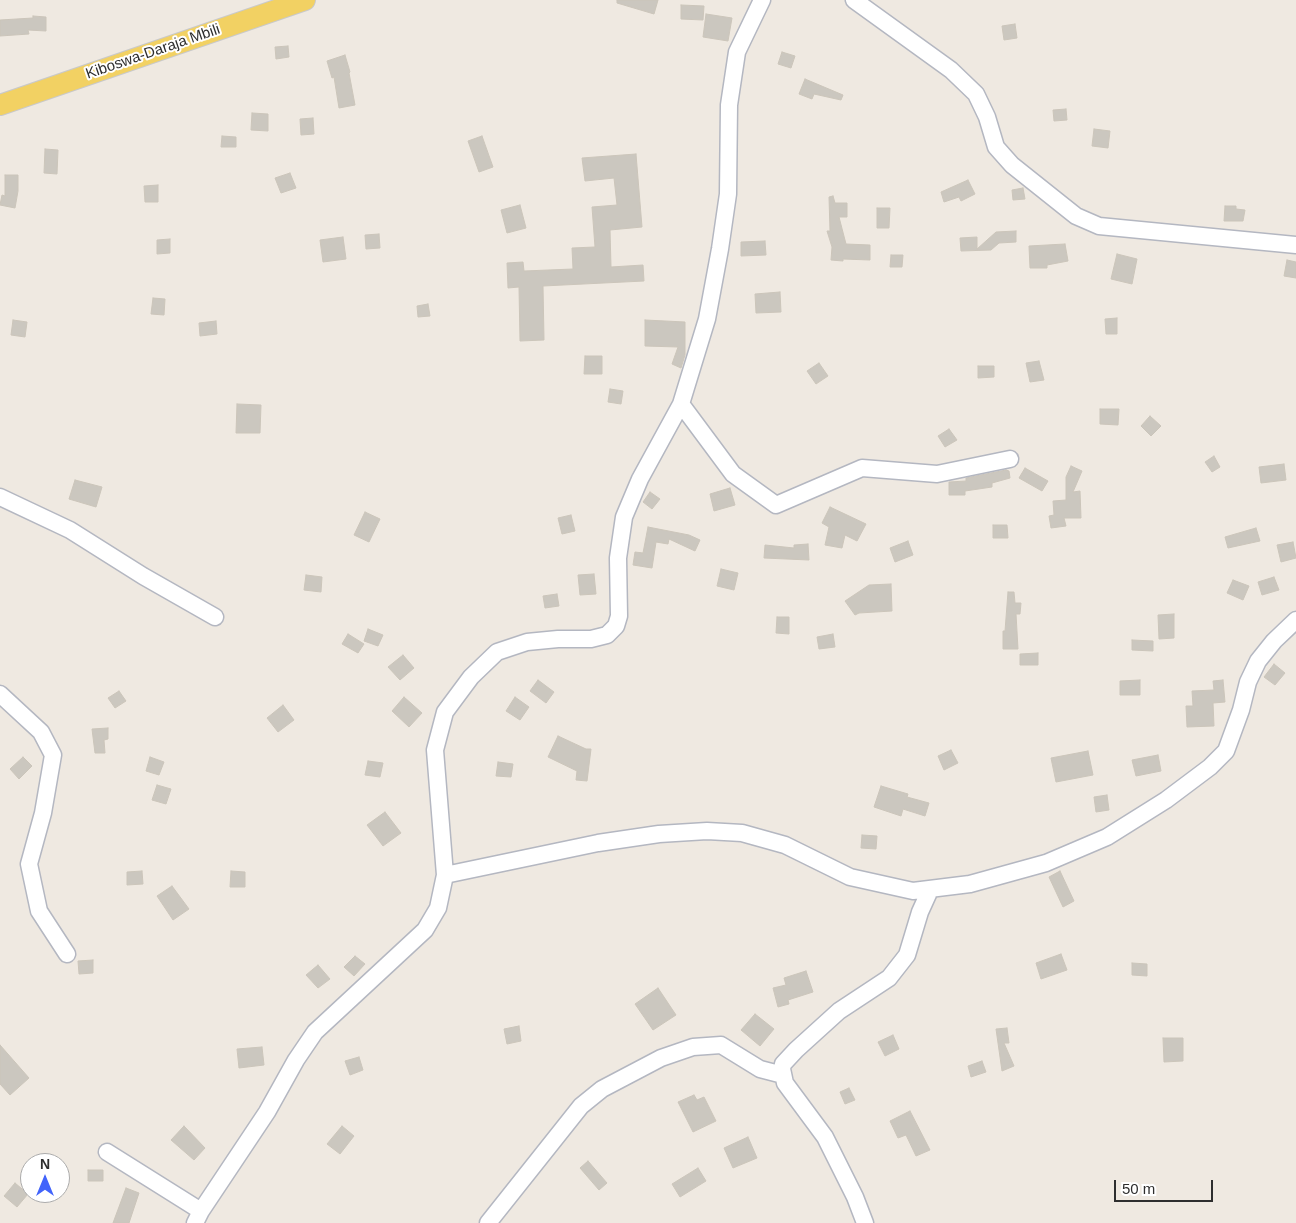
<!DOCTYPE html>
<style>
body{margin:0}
#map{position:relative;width:1296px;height:1223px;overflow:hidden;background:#efe9e1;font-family:Helvetica,sans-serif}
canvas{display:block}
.north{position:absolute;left:20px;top:1153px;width:50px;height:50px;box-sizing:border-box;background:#fff;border:1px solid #ababab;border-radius:50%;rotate:0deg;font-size:14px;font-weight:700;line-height:20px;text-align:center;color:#2e2e2e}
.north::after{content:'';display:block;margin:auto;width:18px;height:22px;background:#4264fb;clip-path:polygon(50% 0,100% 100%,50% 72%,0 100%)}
.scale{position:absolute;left:1114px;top:1180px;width:99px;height:22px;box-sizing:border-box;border:2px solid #2e2e2e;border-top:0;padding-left:6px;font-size:15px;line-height:18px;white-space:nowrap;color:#2e2e2e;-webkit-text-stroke:4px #fff;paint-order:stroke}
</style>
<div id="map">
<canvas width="1296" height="1223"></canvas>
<div class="north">N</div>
<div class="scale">50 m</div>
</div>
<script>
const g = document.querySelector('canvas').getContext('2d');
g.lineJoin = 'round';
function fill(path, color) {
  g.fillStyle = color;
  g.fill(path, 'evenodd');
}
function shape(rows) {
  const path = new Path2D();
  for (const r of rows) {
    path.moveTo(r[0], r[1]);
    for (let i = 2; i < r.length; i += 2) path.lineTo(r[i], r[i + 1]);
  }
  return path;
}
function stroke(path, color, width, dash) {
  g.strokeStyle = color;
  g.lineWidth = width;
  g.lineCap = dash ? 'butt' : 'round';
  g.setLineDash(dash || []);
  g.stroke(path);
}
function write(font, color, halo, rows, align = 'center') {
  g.font = font + ' Helvetica,sans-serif';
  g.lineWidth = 4;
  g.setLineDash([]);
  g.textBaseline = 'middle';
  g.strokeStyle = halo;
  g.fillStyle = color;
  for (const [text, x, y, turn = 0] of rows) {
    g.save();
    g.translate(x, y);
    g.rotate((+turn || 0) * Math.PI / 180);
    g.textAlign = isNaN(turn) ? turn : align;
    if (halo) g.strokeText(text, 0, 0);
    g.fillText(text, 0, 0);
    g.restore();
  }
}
const building = shape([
 [617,0,658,0,654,14,617,3,617,0],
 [681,5,704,6,703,20,681,19,681,5],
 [706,14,732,18,728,41,703,37,706,14],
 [33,16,46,17,46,31,28,30,29,34,0,36,0,20,33,18,33,16],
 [1015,24,1017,38,1004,40,1002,26,1015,24],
 [288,46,289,57,276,59,275,47,288,46],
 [782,52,795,56,791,68,778,64,782,52],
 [345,55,350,72,349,73,355,105,339,108,334,77,332,78,327,61,345,55],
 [805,79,843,95,841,100,814,94,812,99,799,94,805,79],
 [1066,109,1067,120,1054,121,1053,110,1066,109],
 [252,113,268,114,268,131,251,130,252,113],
 [313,118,314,134,301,135,300,119,313,118],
 [1094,129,1110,131,1108,148,1092,146,1094,129],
 [222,136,236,137,236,147,221,147,222,136],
 [482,136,493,167,479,172,468,141,482,136],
 [45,149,58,150,57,174,44,173,45,149],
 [636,154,642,227,610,230,611,267,643,265,644,281,543,286,544,340,520,341,519,287,508,288,507,263,523,262,524,271,573,269,572,248,595,247,592,207,617,205,614,178,585,181,582,158,636,154],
 [290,173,296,188,281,193,275,178,290,173],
 [5,175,18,175,18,191,15,208,0,205,2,195,5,196,5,175],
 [968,180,975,194,961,201,959,197,944,202,941,192,968,180],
 [158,185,158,202,145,202,144,186,158,185],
 [1023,188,1025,199,1013,200,1012,190,1023,188],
 [833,196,835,203,847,203,847,217,839,217,846,244,870,245,870,260,843,259,843,261,831,260,832,247,827,231,830,231,829,197,833,196],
 [520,205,526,228,507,233,501,210,520,205],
 [1225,206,1236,206,1236,209,1245,210,1243,221,1224,221,1225,206],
 [877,208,890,208,889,228,877,228,877,208],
 [1016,231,1016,242,999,243,991,250,961,251,960,238,977,237,977,249,996,232,1016,231],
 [379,234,380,248,366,249,365,235,379,234],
 [343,237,346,259,323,262,320,240,343,237],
 [170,239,170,253,157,254,157,240,170,239],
 [765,241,766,255,741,256,741,242,765,241],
 [1065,244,1068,261,1047,265,1047,268,1030,268,1029,246,1065,244],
 [1117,254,1137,259,1132,284,1111,279,1117,254],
 [891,255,903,255,902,267,890,267,891,255],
 [1287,260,1296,262,1296,278,1284,276,1287,260],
 [780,292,781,312,756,313,755,294,780,292],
 [153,298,165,299,164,315,151,314,153,298],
 [428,304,430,316,418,317,417,306,428,304],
 [1117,318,1117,334,1106,334,1105,319,1117,318],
 [13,320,27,322,25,337,11,335,13,320],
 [645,320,685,322,685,355,681,368,672,364,678,347,645,346,645,320],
 [216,321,217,334,200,336,199,323,216,321],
 [585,356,602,356,602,374,584,374,585,356],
 [1039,361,1044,380,1030,382,1026,363,1039,361],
 [819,363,828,376,816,384,807,371,819,363],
 [978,366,994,366,994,377,978,378,978,366],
 [610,389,623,391,621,404,608,402,610,389],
 [237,404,261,405,260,433,236,433,237,404],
 [1100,409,1119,409,1118,425,1100,424,1100,409],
 [1150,416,1161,426,1151,436,1141,426,1150,416],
 [949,429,957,440,945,447,938,436,949,429],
 [1214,456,1220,467,1212,472,1205,462,1214,456],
 [1284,464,1286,480,1261,483,1259,467,1284,464],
 [1071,466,1082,471,1073,492,1080,491,1081,518,1064,518,1066,526,1051,528,1049,516,1054,515,1053,501,1066,500,1066,477,1071,466],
 [1025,468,1048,481,1042,491,1019,478,1025,468],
 [1006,470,1009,471,1010,478,992,483,992,487,965,491,965,495,949,495,949,482,966,481,966,478,1006,470],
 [75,480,102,487,96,507,69,499,75,480],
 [730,488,735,505,714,511,710,494,730,488],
 [650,492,660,499,652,509,643,502,650,492],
 [830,507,866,524,857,541,845,535,842,548,825,545,829,527,822,523,830,507],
 [365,512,380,519,369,542,354,535,365,512],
 [571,515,575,531,562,534,558,518,571,515],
 [993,525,1007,525,1008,538,993,538,993,525],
 [648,527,689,535,700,540,695,551,669,539,668,544,656,542,652,568,633,565,635,552,643,553,648,527],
 [1256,528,1260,541,1228,548,1225,537,1256,528],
 [908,541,913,555,895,562,890,548,908,541],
 [1293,542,1296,558,1281,562,1277,545,1293,542],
 [808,544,809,560,764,558,765,545,794,548,794,545,808,544],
 [721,569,738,573,734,590,717,586,721,569],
 [594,574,596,594,580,595,578,575,594,574],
 [306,575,322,577,321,592,304,590,306,575],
 [1274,577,1279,590,1262,595,1258,582,1274,577],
 [1233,580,1249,586,1243,600,1227,593,1233,580],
 [891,584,892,611,859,613,855,615,845,601,869,585,891,584],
 [1008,592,1014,592,1015,603,1021,603,1020,614,1016,614,1018,649,1003,649,1003,631,1005,631,1008,592],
 [557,594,559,606,545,608,543,596,557,594],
 [1174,614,1174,638,1159,639,1158,615,1174,614],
 [777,617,789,617,789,634,776,633,777,617],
 [368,629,383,635,378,646,364,641,368,629],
 [348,634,364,644,358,653,342,644,348,634],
 [833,634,835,647,819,649,817,637,833,634],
 [1132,640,1153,641,1153,651,1132,650,1132,640],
 [1038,653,1038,665,1020,665,1020,654,1038,653],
 [403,655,414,668,400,680,388,667,403,655],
 [1274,664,1285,673,1275,685,1264,677,1274,664],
 [538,680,554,692,546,703,530,691,538,680],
 [1140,680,1140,695,1120,695,1120,681,1140,680],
 [1223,680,1225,702,1213,703,1214,726,1187,727,1186,706,1193,706,1192,691,1214,690,1213,681,1223,680],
 [119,691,126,701,115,708,108,698,119,691],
 [404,697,422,713,409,727,392,711,404,697],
 [515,697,529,707,520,720,506,711,515,697],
 [283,705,294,720,278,732,267,718,283,705],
 [108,728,108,739,104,740,105,753,95,753,92,729,108,728],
 [558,736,586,749,591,749,587,781,576,780,577,771,548,757,558,736],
 [951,750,958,763,944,770,938,756,951,750],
 [1088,751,1093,775,1056,782,1051,758,1088,751],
 [1158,755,1161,771,1136,776,1132,760,1158,755],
 [23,757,32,766,19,779,10,769,23,757],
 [150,757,164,762,159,775,146,771,150,757],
 [368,761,383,763,380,777,365,775,368,761],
 [498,762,513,764,511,777,496,776,498,762],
 [157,785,171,789,166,804,152,800,157,785],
 [881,786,908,794,907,797,929,803,925,816,903,809,901,816,874,807,881,786],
 [1107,795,1109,810,1096,812,1094,797,1107,795],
 [385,812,401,833,383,846,367,825,385,812],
 [862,835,877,836,876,849,861,848,862,835],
 [142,871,143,884,127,885,127,872,142,871],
 [231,871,245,872,245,887,230,887,231,871],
 [1060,871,1074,901,1063,907,1049,877,1060,871],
 [172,886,189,909,173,920,157,896,172,886],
 [1061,954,1067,970,1041,979,1036,963,1061,954],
 [355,956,365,964,354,976,344,967,355,956],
 [93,960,93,973,79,974,78,961,93,960],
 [1132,963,1147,964,1147,976,1132,975,1132,963],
 [318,965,330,979,318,988,306,975,318,965],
 [806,971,813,992,788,1000,789,1004,778,1007,773,988,786,985,784,978,806,971],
 [658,988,676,1015,653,1030,635,1004,658,988],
 [755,1014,774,1029,760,1046,741,1030,755,1014],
 [519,1026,521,1041,507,1044,504,1029,519,1026],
 [1007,1028,1009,1043,1004,1043,1014,1066,1002,1071,996,1029,1007,1028],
 [893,1035,899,1049,885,1056,878,1042,893,1035],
 [1163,1038,1183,1038,1183,1061,1164,1062,1163,1038],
 [0,1045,29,1078,10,1095,0,1084,0,1045],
 [262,1047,264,1065,239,1068,237,1049,262,1047],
 [359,1057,363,1070,350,1075,345,1061,359,1057],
 [982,1061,986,1072,971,1077,968,1066,982,1061],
 [849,1088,855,1100,845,1104,840,1092,849,1088],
 [694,1095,697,1100,704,1097,716,1121,693,1132,678,1102,694,1095],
 [910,1111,930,1150,916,1156,906,1135,898,1138,890,1121,910,1111],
 [184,1126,205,1148,194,1160,171,1140,184,1126],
 [342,1126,354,1136,340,1154,327,1144,342,1126],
 [748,1137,757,1158,733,1168,724,1148,748,1137],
 [588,1161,607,1183,599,1190,580,1168,588,1161],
 [698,1168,706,1181,680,1197,672,1184,698,1168],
 [88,1170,103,1170,103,1181,88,1181,88,1170],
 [15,1183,28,1194,17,1207,4,1196,15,1183],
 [126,1188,139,1193,129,1223,113,1223,126,1188]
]);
fill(building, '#cbc7bf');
stroke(building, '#cbc5ba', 1);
const minor = shape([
 [854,0,951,70,976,94,987,117,996,147,1012,165,1076,216,1099,226,1296,245],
 [681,404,733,474,776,505,862,468,937,474,1010,459],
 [0,497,70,530,143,576,215,617],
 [0,694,41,732,53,755,43,813,29,864,39,911,67,954],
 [445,875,598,843,659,834,707,831,742,833,785,845,850,877,913,891,970,884,1046,863,1107,837,1166,800,1210,767,1226,751,1241,710,1248,682,1258,661,1274,641,1296,620],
 [107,1152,201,1211],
 [195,1223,201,1211,267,1112,296,1060,315,1032,425,930,438,908,445,875,435,750,445,712,471,677,497,652,527,642,558,639,591,639,607,635,616,626,619,616,618,558,624,517,640,479,681,404,707,319,720,249,728,194,729,105,737,52,762,0],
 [488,1223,581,1106,602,1089,661,1058,693,1047,721,1045,760,1069,783,1075],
 [865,1223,855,1197,825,1137,785,1083,782,1069,783,1064,796,1050,839,1011,889,978,907,955,920,912,930,890]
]);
const major = shape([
 [0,105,305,0]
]);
stroke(minor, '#b4b7c1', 19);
stroke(major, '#c9c9c9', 22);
stroke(minor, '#fff', 16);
stroke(major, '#f2d163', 20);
write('15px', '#2e2e2e', '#fff', [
 ["Kiboswa-Daraja Mbili",153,52,-19]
]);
</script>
